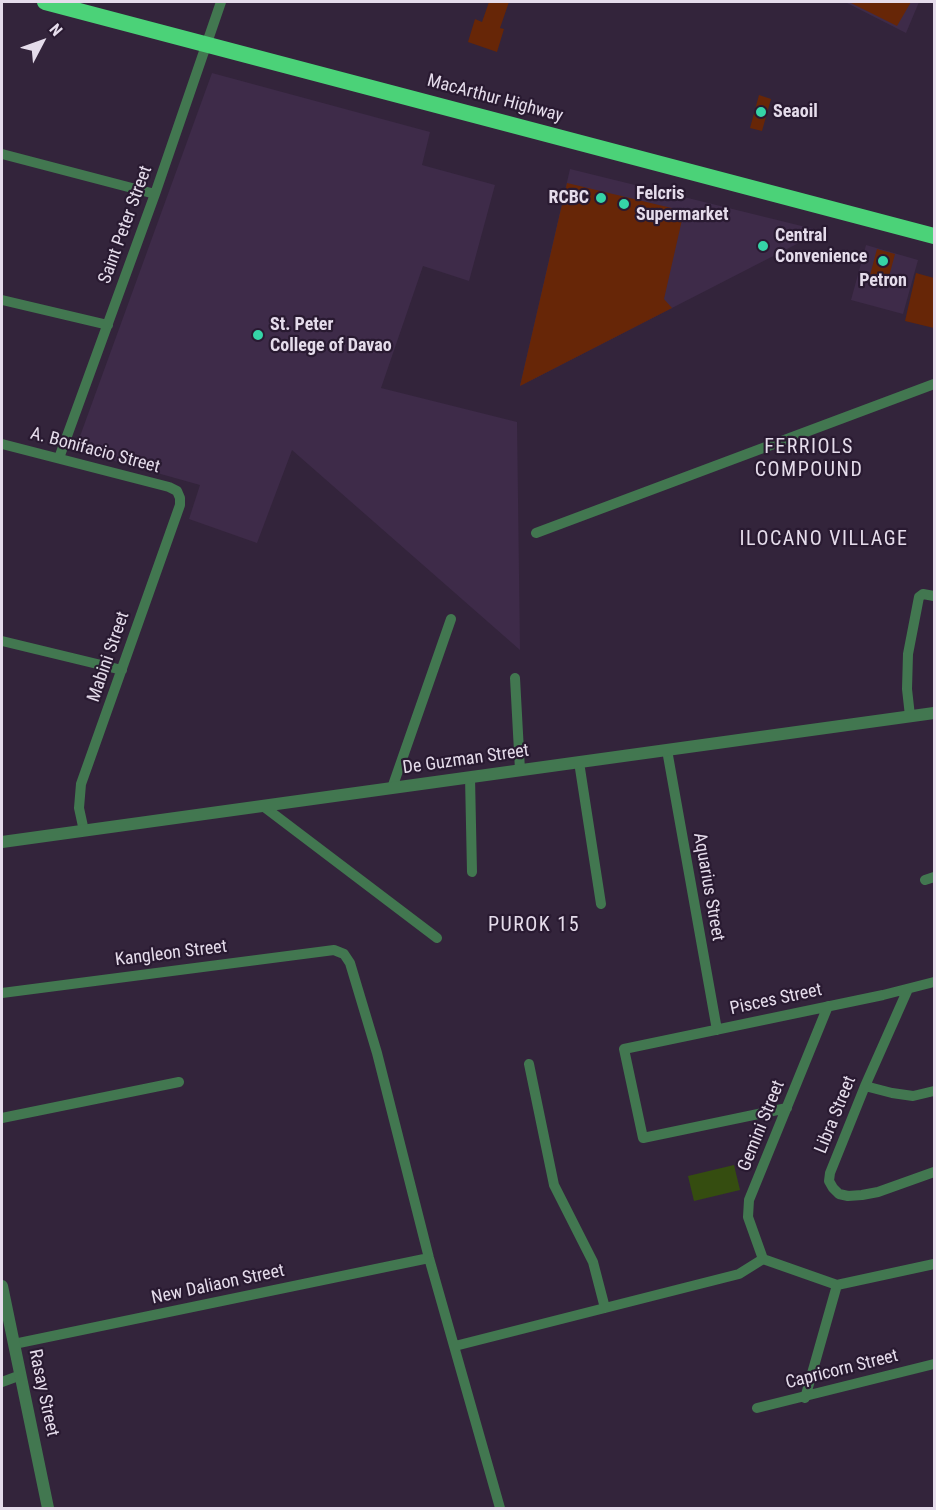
<!DOCTYPE html>
<style>
body{margin:0}
#map{position:relative;width:936px;height:1510px;overflow:hidden;background:#33243b;font-family:"Roboto Condensed",sans-serif}
canvas{display:block}
.frame{position:absolute;inset:0;border:3px solid #e5dceb;pointer-events:none}
.north{position:absolute;left:12px;top:12px;width:60px;height:60px;-webkit-text-stroke:4px #291a31;paint-order:stroke;rotate:49deg;font-size:16px;font-weight:700;line-height:24px;text-align:center;color:#e5dceb}
.north::after{content:'';display:block;margin:auto;width:21px;height:27px;background:#e5dceb;clip-path:polygon(50% 0,100% 100%,50% 72%,0 100%)}
</style>
<div id="map">
<canvas width="936" height="1510"></canvas>
<div class="frame"></div>
<div class="north">N</div>
</div>
<script>
const g = document.querySelector('canvas').getContext('2d');
g.lineJoin = 'round';
function fill(path, color) {
  g.fillStyle = color;
  g.fill(path, 'evenodd');
}
function shape(rows) {
  const path = new Path2D();
  for (const r of rows) {
    path.moveTo(r[0], r[1]);
    for (let i = 2; i < r.length; i += 2) path.lineTo(r[i], r[i + 1]);
  }
  return path;
}
function stroke(path, color, width, dash) {
  g.strokeStyle = color;
  g.lineWidth = width;
  g.lineCap = dash ? 'butt' : 'round';
  g.setLineDash(dash || []);
  g.stroke(path);
}
function write(font, color, halo, rows, align = 'center') {
  g.font = font + ' "Roboto Condensed",sans-serif';
  g.lineWidth = 4.5;
  g.setLineDash([]);
  g.textBaseline = 'middle';
  g.strokeStyle = halo;
  g.fillStyle = color;
  for (const [text, x, y, turn = 0] of rows) {
    g.save();
    g.translate(x, y);
    g.rotate((+turn || 0) * Math.PI / 180);
    g.textAlign = isNaN(turn) ? turn : align;
    if (halo) g.strokeText(text, 0, 0);
    g.fillText(text, 0, 0);
    g.restore();
  }
}
fill(shape([
 [845,2,919,2,906,33],
 [212,73,430,132,422,165,495,185,469,281,423,266,381,388,517,422,520,650,292,450,257,543,189,519,200,485,75,450],
 [570,169,822,231,520,386],
 [866,245,918,260,903,314,851,300]
]), '#3e2b49');
fill(shape([
 [734,1165,740,1190,694,1201,688,1176]
]), '#354d10');
fill(shape([
 [489,2,509,2,500,28,504,29,497,52,468,42,475,19,482,22],
 [849,2,911,2,897,26],
 [759,95,771,99,762,131,750,128],
 [567,183,684,211,664,299,672,308,520,386],
 [877,249,895,254,887,284,869,279],
 [916,273,934,278,934,328,905,321]
]), '#672607');
stroke(shape([
 [2,154,155,194],
 [2,300,108,325],
 [2,444,169,487,177,491,180,498,180,505,81,784,79,808,84,831],
 [59,458,155,194,221,2],
 [536,533,934,384],
 [2,641,122,670],
 [515,678,520,770],
 [910,716,907,689,908,654,919,597,923,594,934,596],
 [667,750,717,1030],
 [579,762,601,904],
 [470,777,472,872],
 [392,788,451,619],
 [263,806,437,938],
 [925,880,934,877],
 [908,989,865,1086,830,1173,829,1181,833,1188,839,1194,848,1196,862,1195,878,1192,934,1172],
 [2,993,334,950,344,954,350,963,377,1053,429,1258,500,1508],
 [529,1064,554,1185,593,1262,605,1308],
 [865,1086,892,1093,913,1096,934,1091],
 [787,1108,643,1138,624,1049,883,995,934,982],
 [2,1118,179,1082],
 [763,1259,748,1217,749,1200,828,1006],
 [763,1259,837,1285,934,1264],
 [14,1344,429,1258],
 [455,1346,739,1274,763,1259],
 [2,1382,21,1375],
 [805,1398,837,1285],
 [757,1408,934,1364]
]), '#427750', 10);
stroke(shape([
 [2,842,934,713],
 [2,1286,48,1508]
]), '#427750', 12);
stroke(shape([
 [45,2,934,236]
]), '#4bd278', 16);
for (const [x, y, r, color] of [
 [761,112,6,"#35d4a7"],
 [601,198,6,"#35d4a7"],
 [624,204,6,"#35d4a7"],
 [763,246,6,"#35d4a7"],
 [883,261,6,"#35d4a7"],
 [258,335,6,"#35d4a7"]
]) {
  const dot = new Path2D();
  dot.arc(x, y, r, 0, 2 * Math.PI);
  g.fillStyle = color;
  g.fill(dot);
  stroke(dot, '#291a31', 2);
}
write('18px', '#e5dceb', '#291a31', [
 ["MacArthur Highway",495,99,15],
 ["Saint Peter Street",126,225,-70],
 ["A. Bonifacio Street",95,451,15],
 ["Mabini Street",109,657,-71],
 ["De Guzman Street",466,760,-8],
 ["Aquarius Street",708,887,80],
 ["Kangleon Street",171,954,-7],
 ["Pisces Street",776,1000,-12],
 ["Libra Street",836,1115,-68],
 ["Gemini Street",762,1126,-68],
 ["New Daliaon Street",218,1285,-12],
 ["Capricorn Street",842,1370,-14],
 ["Rasay Street",43,1393,78]
]);
write('bold 18px', '#e5dceb', '#291a31', [
 ["Seaoil",773,112],
 ["Felcris",636,194],
 ["Supermarket",636,215],
 ["RCBC",589,198,"right"],
 ["Central",775,236],
 ["Convenience",775,257],
 ["Petron",883,281,"center"],
 ["St. Peter",270,325],
 ["College of Davao",270,346]
], 'left');
g.letterSpacing = '1.5px';
write('20px', '#e5dceb', '#291a31', [
 ["FERRIOLS",809,448],
 ["COMPOUND",809,471],
 ["ILOCANO VILLAGE",824,540],
 ["PUROK 15",534,926]
]);
g.letterSpacing = '0px';
</script>
